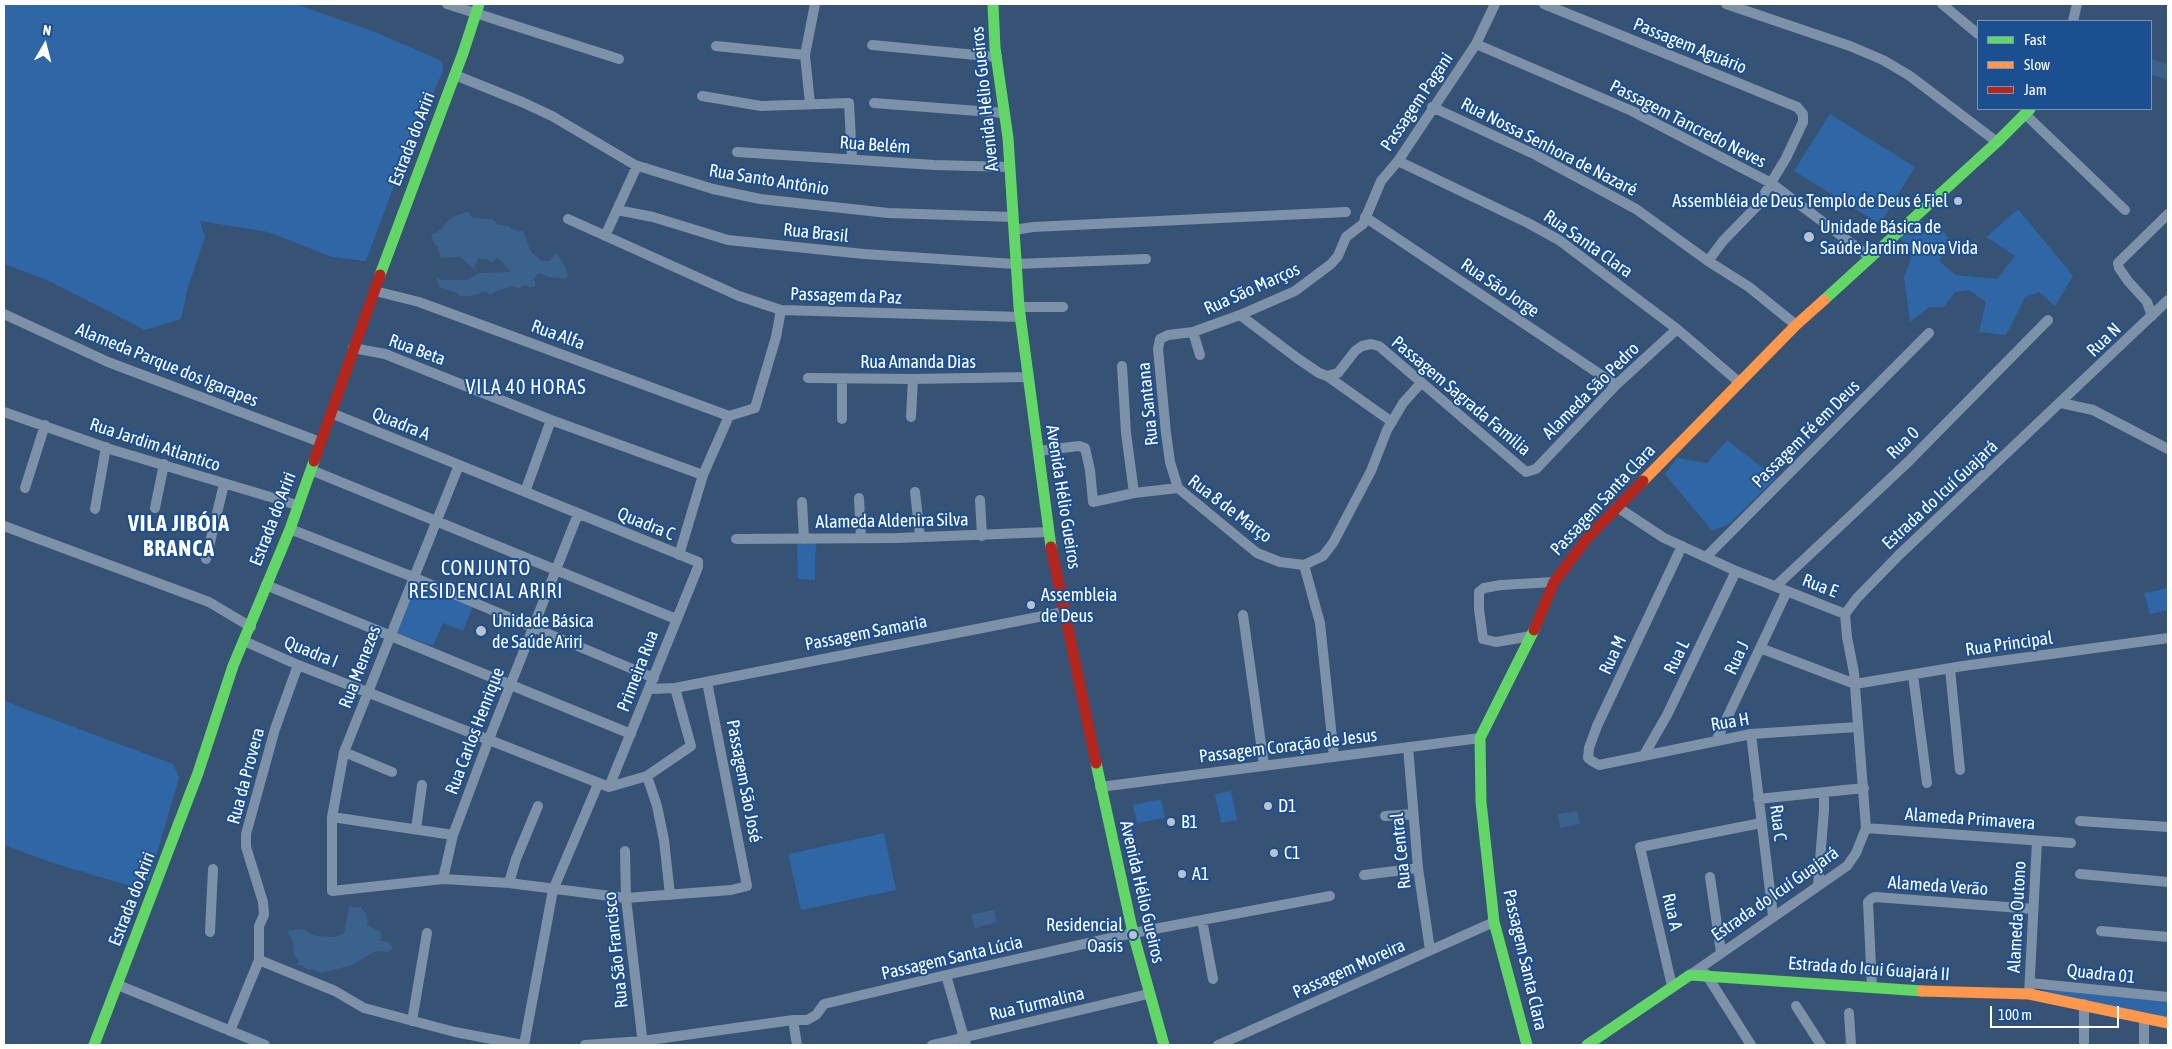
<!DOCTYPE html>
<meta charset="utf-8">
<style>
body{margin:0}
#map{position:relative;width:2172px;height:1049px;overflow:hidden;background:#365274;font-family:"Asap Condensed",sans-serif}
canvas{display:block}
.frame{position:absolute;inset:0;border:5px solid #fff;pointer-events:none}
.legend{position:absolute;left:1977px;top:20px;width:175px;height:90px;box-sizing:border-box;background:#1b4f8f;border:1px solid #7695bc;margin:0;padding:6px 9px;list-style:none;font-size:15px;color:#fff}
.legend li{display:flex;align-items:center;gap:10px;height:25px}
.legend b{width:25px;border:1px solid #7695bc}
.north{position:absolute;left:20px;top:20px;width:50px;height:50px;-webkit-text-stroke:4px #1b4f8f;paint-order:stroke;rotate:8deg;font-size:14px;font-weight:700;line-height:20px;text-align:center;color:#fff}
.north::after{content:'';display:block;margin:auto;width:18px;height:22px;background:#fff;clip-path:polygon(50% 0,100% 100%,50% 72%,0 100%)}
.scale{position:absolute;left:1990px;top:1006px;width:129px;height:22px;box-sizing:border-box;border:2px solid #fff;border-top:0;padding-left:6px;font-size:15px;line-height:18px;white-space:nowrap;color:#fff;-webkit-text-stroke:4px #1b4f8f;paint-order:stroke}
</style>
<div id="map">
<canvas width="2172" height="1049"></canvas>
<div class="frame"></div>
<ul class="legend">
<li><b style="height:6px;background:#63d668"></b>Fast</li>
<li><b style="height:6px;background:#ff974d"></b>Slow</li>
<li><b style="height:6px;background:#b3261e"></b>Jam</li>
</ul>
<div class="north">N</div>
<div class="scale">100 m</div>
</div>
<script>
const g = document.querySelector('canvas').getContext('2d');
g.lineJoin = 'round';
function fill(path, color) {
  g.fillStyle = color;
  g.fill(path, 'evenodd');
}
function shape(rows) {
  const path = new Path2D();
  for (const r of rows) {
    path.moveTo(r[0], r[1]);
    for (let i = 2; i < r.length; i += 2) path.lineTo(r[i], r[i + 1]);
  }
  return path;
}
function stroke(path, color, width, dash) {
  g.strokeStyle = color;
  g.lineWidth = width;
  g.lineCap = dash ? 'butt' : 'round';
  g.setLineDash(dash || []);
  g.stroke(path);
}
function write(font, color, halo, rows, align = 'center') {
  g.font = font + ' "Asap Condensed",sans-serif';
  g.lineWidth = 4;
  g.setLineDash([]);
  g.textBaseline = 'middle';
  g.strokeStyle = halo;
  g.fillStyle = color;
  for (const [text, x, y, turn = 0] of rows) {
    g.save();
    g.translate(x, y);
    g.rotate((+turn || 0) * Math.PI / 180);
    g.textAlign = isNaN(turn) ? turn : align;
    if (halo) g.strokeText(text, 0, 0);
    g.fillText(text, 0, 0);
    g.restore();
  }
}
fill(shape([
 [4,4,296,4,375,32,442,61,443,71,401,167,366,261,332,257,268,232,200,221,205,237,188,287,181,319,145,330,47,280,4,264],
 [1830,114,1915,167,1880,224,1794,171],
 [2018,209,2073,276,2055,306,2039,292,2025,297,2006,335,1979,332,1986,302,1969,290,1955,292,1944,307,1929,307,1910,322,1904,277,1911,259,1910,250,1900,238,1914,227,1931,235,1943,231,1950,241,1939,261,1956,275,1997,279,2015,256,1986,237],
 [1727,440,1776,478,1729,524,1712,531,1665,474,1677,458,1707,463],
 [817,542,815,555,815,580,798,579,797,543],
 [414,581,474,604,463,631,443,623,433,646,395,632],
 [2168,588,2168,610,2150,614,2144,593],
 [4,701,173,764,179,778,149,880,137,888,50,862,4,845],
 [1231,791,1237,820,1221,823,1215,794],
 [1161,799,1165,818,1137,823,1133,805],
 [884,833,896,890,801,910,788,854],
 [2043,989,2168,1001,2168,1019,2047,995]
]), '#2f66a5');
fill(shape([
 [465,212,469,213,473,218,492,219,499,225,508,226,514,230,523,231,531,252,541,261,549,261,555,254,558,255,566,268,568,275,566,279,549,277,538,273,534,279,536,285,534,287,530,288,525,285,519,288,512,287,499,290,490,295,484,291,476,295,468,296,459,296,459,294,439,287,436,276,440,280,467,280,479,273,511,272,497,257,492,263,487,259,478,259,474,269,460,257,441,258,438,247,434,244,431,235,440,230,451,218],
 [1577,811,1580,824,1560,828,1558,814],
 [349,907,361,907,366,914,368,921,367,925,381,932,382,938,379,940,388,942,393,948,391,950,387,952,376,951,352,965,322,973,311,969,309,971,302,965,297,965,299,961,294,955,293,942,287,931,299,929,305,930,310,934,317,936,336,937,344,933],
 [994,910,997,922,975,928,971,915]
]), '#3b618d');
stroke(shape([
 [2151,67,2168,72]
]), '#3b618d', 15);
stroke(shape([
 [447,4,619,59],
 [1544,4,1797,107,1803,114,1803,122,1786,158,1757,206,1723,241,1708,261],
 [1726,4,1850,46,1883,60,1910,76,1997,142],
 [1942,4,1978,34],
 [2073,21,2077,4],
 [1476,44,1632,111,1771,183,1871,258],
 [872,45,997,57],
 [716,46,805,55],
 [455,75,522,102,552,116,635,165,713,189,760,199,888,213,1013,217],
 [702,96,761,106,849,103,852,159],
 [874,103,1004,113],
 [810,104,805,55,815,4],
 [1432,107,1536,155,1636,209,1708,261,1749,287,1796,325],
 [2026,115,2125,210],
 [737,152,934,165,1010,167],
 [1398,161,1528,223,1559,240,1677,329,1740,383],
 [617,210,653,217,728,240,864,254,1015,264,1146,259],
 [1365,217,1616,385],
 [568,219,739,296,781,310,1021,317],
 [1014,230,1033,227,1346,212],
 [605,236,637,166],
 [375,291,419,302,729,416],
 [1019,307,1063,307],
 [4,314,108,362,320,442],
 [1240,315,1297,358,1319,373,1327,376,1392,422],
 [2152,316,2147,302,2128,281,2119,268,2118,263,2168,214],
 [1193,332,1200,355],
 [353,348,385,354,551,420,703,475],
 [1122,366,1126,433,1134,493],
 [1327,376,1338,373,1355,351,1362,346,1371,344,1379,346,1526,472,1536,469,1616,385,1677,329],
 [808,378,913,379,1028,377],
 [2061,403,2093,410,2168,449],
 [4,412,113,450,297,505],
 [331,413,698,562,698,567,609,787],
 [911,417,913,379],
 [842,419,842,379],
 [1038,451,1079,446,1085,448,1090,470,1093,502,1134,493,1178,488,1257,553,1280,562,1304,565,1323,556,1333,543,1371,471,1387,430,1403,403,1421,383],
 [459,465,344,752,332,817,332,891,443,879,509,883,626,898,731,890,747,886,707,682],
 [311,470,676,619],
 [25,488,45,425],
 [1178,488,1170,462,1166,433,1158,349,1160,339,1168,335,1193,332,1240,315,1295,291,1331,264,1338,256,1346,237,1363,224,1381,181,1398,161,1476,44,1495,4],
 [525,492,551,420],
 [915,492,920,536],
 [859,498,861,538],
 [980,500,982,536],
 [802,502,804,539],
 [1617,507,1664,538,1736,571,1845,614],
 [155,508,164,464],
 [95,509,106,447],
 [4,526,209,602,251,627],
 [290,529,413,577,654,678],
 [736,539,897,538,1049,532],
 [1682,546,1597,726,1589,748,1588,758,1592,761,1599,765,1751,734,1857,727],
 [679,555,703,475,729,416,755,408,776,337,781,310],
 [1706,557,1929,333],
 [206,559,224,484],
 [1304,565,1320,623,1334,757],
 [266,585,631,734],
 [1777,585,1908,462,2048,320],
 [1845,614,1857,598,1900,554,2168,300],
 [1243,615,1264,765],
 [1531,636,1496,642,1483,639,1479,609,1479,592,1484,588,1501,585,1554,582],
 [244,641,298,665,609,787,647,776,691,746,675,688],
 [1760,648,1855,684,1963,666,2168,638],
 [1950,669,1960,770],
 [1913,675,1927,783],
 [650,689,675,688,1064,612],
 [1751,734,1773,916],
 [1717,739,1787,591],
 [1408,747,1418,868,1430,950],
 [344,752,392,772],
 [1644,755,1667,715,1736,571],
 [647,776,657,806,664,840,670,895],
 [1100,787,1480,738],
 [1758,799,1864,788],
 [1385,816,1412,814],
 [332,817,453,835],
 [2080,821,2168,827],
 [1866,828,2071,843],
 [416,829,422,785],
 [625,851,626,898,643,1045],
 [2080,874,2168,882],
 [1364,875,1418,868],
 [1710,877,1721,952],
 [443,879,453,835,489,739,578,514],
 [509,883,516,859,538,806],
 [1818,886,1824,810,1824,792],
 [1202,920,1213,979],
 [2101,931,2168,937],
 [210,932,213,869],
 [259,960,335,991,364,1008,455,1032,523,1045],
 [1706,974,1751,1045],
 [946,975,966,1045],
 [1690,975,1847,866,1856,853,1866,828,1854,673,1847,637,1845,614],
 [2030,983,2168,997],
 [118,985,265,1045],
 [1672,986,1640,847,1761,823],
 [1872,988,1868,902,1871,899,1875,897,2033,909],
 [2029,994,2037,841],
 [1796,1006,1821,1045],
 [1849,1013,1851,1045],
 [793,1020,797,1045],
 [412,1021,427,933],
 [230,1031,259,960,259,926,264,915,263,902,246,847,246,834,275,729,298,665],
 [524,1045,553,890,598,784],
 [585,1045,642,1041,793,1020,807,1020,816,1015,824,1004,946,975,1133,933,1330,896],
 [932,1045,1148,994],
 [1218,1045,1494,922],
 [2084,1045,2084,1004],
 [2144,1045,2144,1019]
]), '#7d92a8', 10);
stroke(shape([
 [993,4,995,48,1008,138,1019,307,1051,547],
 [380,275,463,53,479,4],
 [1824,300,1997,142,2030,109],
 [1096,763,1133,933,1164,1045],
 [94,1045,198,773,233,666,290,529,314,461],
 [1527,1045,1494,922,1481,802,1480,738,1534,630],
 [1587,1045,1690,975,1922,991]
]), '#63d668', 11);
stroke(shape([
 [1643,481,1796,325,1824,300],
 [1922,991,2029,994,2168,1023]
]), '#ff974d', 11);
stroke(shape([
 [314,461,380,275],
 [1051,547,1096,763],
 [1534,630,1554,582,1588,537,1643,481]
]), '#b3261e', 11);
for (const [x, y, r, color] of [
 [1958,201,5,"#b9c2ce"],
 [1809,237,6,"#b9c2ce"],
 [1031,605,5,"#b9c2ce"],
 [481,631,6,"#b9c2ce"],
 [1268,806,5,"#b9c2ce"],
 [1171,822,5,"#b9c2ce"],
 [1274,853,5,"#b9c2ce"],
 [1182,874,5,"#b9c2ce"],
 [1133,935,5,"#b9c2ce"]
]) {
  const dot = new Path2D();
  dot.arc(x, y, r, 0, 2 * Math.PI);
  g.fillStyle = color;
  g.fill(dot);
  stroke(dot, '#1b4f8f', 2);
}
write('18px', '#fff', '#1b4f8f', [
 ["Passagem Aguário",1690,46,22],
 ["Avenida Hélio Gueiros",985,99,-96],
 ["Passagem Pagani",1417,102,-56],
 ["Passagem Tancredo Neves",1688,124,27],
 ["Estrada do Ariri",412,139,-69],
 ["Rua Belém",875,145,4],
 ["Rua Nossa Senhora de Nazaré",1549,147,27],
 ["Rua Santo Antônio",769,180,9],
 ["Rua Brasil",816,233,6],
 ["Rua Santa Clara",1588,244,35],
 ["Rua São Jorge",1500,288,34],
 ["Rua São Marços",1252,289,-24],
 ["Passagem da Paz",846,296,2],
 ["Rua Alfa",558,335,20],
 ["Rua N",2104,340,-44],
 ["Rua Beta",417,350,20],
 ["Rua Amanda Dias",918,362],
 ["Alameda Parque dos Igarapes",167,365,22],
 ["Alameda São Pedro",1591,391,-45],
 ["Passagem Sagrada Familia",1461,396,40],
 ["Rua Santana",1148,404,-96],
 ["Quadra A",401,424,22],
 ["Passagem Fé em Deus",1806,434,-45],
 ["Rua 0",1903,443,-44],
 ["Rua Jardim Atlantico",155,445,18],
 ["Estrada do Icuí Guajará",1940,495,-43],
 ["Avenida Hélio Gueiros",1063,497,81],
 ["Passagem Santa Clara",1603,500,-47],
 ["Rua 8 de Março",1230,509,37],
 ["Estrada do Ariri",273,519,-69],
 ["Alameda Aldenira Silva",892,521,-1],
 ["Quadra C",646,524,22],
 ["Rua E",1820,586,21],
 ["Passagem Samaria",866,633,-11],
 ["Rua Principal",2009,644,-8],
 ["Quadra I",311,652,22],
 ["Rua M",1613,655,-65],
 ["Rua L",1677,657,-64],
 ["Rua J",1737,658,-65],
 ["Rua Menezes",360,667,-69],
 ["Primeira Rua",638,671,-69],
 ["Rua H",1730,722,-9],
 ["Rua Carlos Henrique",475,731,-69],
 ["Passagem Coração de Jesus",1288,746,-7],
 ["Rua da Provera",246,776,-75],
 ["Passagem São José",744,781,79],
 ["Alameda Primavera",1970,819,4],
 ["Rua C",1778,823,83],
 ["Rua Central",1401,851,-96],
 ["Alameda Verão",1938,886,4],
 ["Avenida Hélio Gueiros",1142,892,77],
 ["Estrada do Icuí Guajará",1775,894,-35],
 ["Estrada do Ariri",132,899,-69],
 ["Rua A",1672,912,77],
 ["Alameda Outono",2017,917,-87],
 ["Rua São Francisco",616,950,-96],
 ["Passagem Santa Lúcia",952,958,-13],
 ["Passagem Santa Clara",1525,960,77],
 ["Passagem Moreira",1349,969,-24],
 ["Estrada do Icui Guajará II",1869,969,4],
 ["Quadra 01",2101,974,6],
 ["Rua Turmalina",1037,1004,-13]
]);
write('18px', '#fff', '#1b4f8f', [
 ["Assembléia de Deus Templo de Deus é Fiel",1948,201,"right"],
 ["Unidade Básica de",1820,227],
 ["Saúde Jardim Nova Vida",1820,248],
 ["Assembleia",1041,595],
 ["de Deus",1041,616],
 ["Unidade Básica",492,621],
 ["de Saúde Ariri",492,642],
 ["D1",1278,806],
 ["B1",1181,822],
 ["C1",1284,853],
 ["A1",1192,874],
 ["Residencial",1123,925,"right"],
 ["Oasis",1123,946,"right"]
], 'left');
g.letterSpacing = '1px';
write('20px', '#fff', '#1b4f8f', [
 ["VILA 40 HORAS",526,388],
 ["CONJUNTO",486,569],
 ["RESIDENCIAL ARIRI",486,592]
]);
g.letterSpacing = '0px';
g.letterSpacing = '1px';
write('bold 22px', '#fff', '#1b4f8f', [
 ["VILA JIBÓIA",179,524],
 ["BRANCA",179,549]
]);
g.letterSpacing = '0px';
</script>
